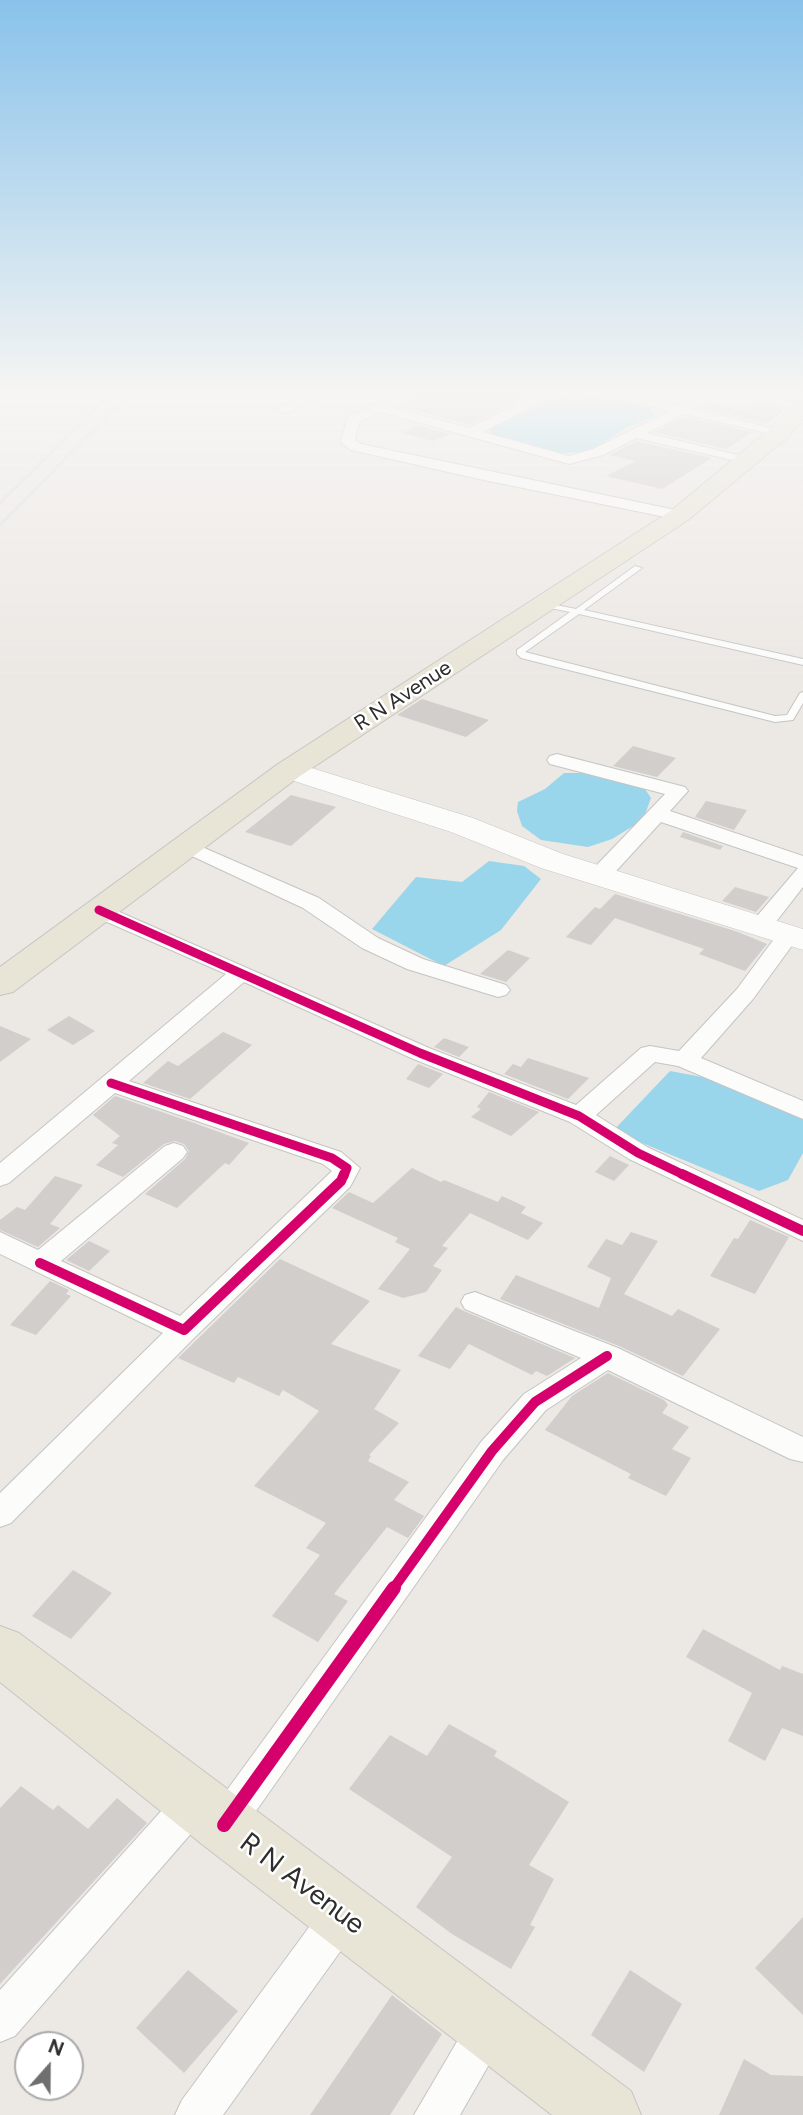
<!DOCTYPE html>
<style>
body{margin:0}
#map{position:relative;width:803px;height:2115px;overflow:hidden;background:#ece8e4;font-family:Figtree,sans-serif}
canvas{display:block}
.north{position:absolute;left:14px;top:2031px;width:70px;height:70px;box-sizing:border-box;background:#fff;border:2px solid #ababab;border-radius:50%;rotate:21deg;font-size:19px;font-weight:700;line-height:28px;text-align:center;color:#2e2e2e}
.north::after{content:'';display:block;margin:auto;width:24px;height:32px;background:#706f6e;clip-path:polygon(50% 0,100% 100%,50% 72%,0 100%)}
</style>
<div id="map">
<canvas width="803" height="2115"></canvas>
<div class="north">N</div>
</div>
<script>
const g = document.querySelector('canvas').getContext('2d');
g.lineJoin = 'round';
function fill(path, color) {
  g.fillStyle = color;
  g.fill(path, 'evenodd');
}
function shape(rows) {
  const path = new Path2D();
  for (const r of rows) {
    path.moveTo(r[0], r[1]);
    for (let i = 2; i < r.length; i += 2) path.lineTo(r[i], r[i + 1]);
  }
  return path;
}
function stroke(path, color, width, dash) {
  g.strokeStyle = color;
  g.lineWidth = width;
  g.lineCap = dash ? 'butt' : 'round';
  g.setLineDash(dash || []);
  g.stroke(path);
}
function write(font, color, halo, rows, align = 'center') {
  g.font = font + ' Figtree,sans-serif';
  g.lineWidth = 5;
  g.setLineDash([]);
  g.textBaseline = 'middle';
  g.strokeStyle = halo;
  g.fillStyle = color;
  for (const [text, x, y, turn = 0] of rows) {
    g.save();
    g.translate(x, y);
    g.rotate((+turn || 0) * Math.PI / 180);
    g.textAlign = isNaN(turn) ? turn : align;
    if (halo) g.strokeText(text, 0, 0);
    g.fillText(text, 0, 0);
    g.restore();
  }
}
fill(shape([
 [577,393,650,407,655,416,626,428,590,452,559,453,492,436,490,429,560,396],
 [564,773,600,773,641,783,651,798,643,820,612,839,588,847,541,840,522,826,517,811,518,802,545,789],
 [489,861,524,866,541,879,501,930,444,966,372,929,416,877,462,882],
 [670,1071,761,1088,803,1114,803,1153,788,1180,759,1191,613,1131]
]), '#99d6ec');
fill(shape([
 [420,393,534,393,469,425,399,406],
 [709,403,742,410,759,403,785,410,766,424,701,408],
 [684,417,753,432,726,449,654,432],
 [417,425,450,434,433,441,402,433],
 [636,441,712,458,662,489,606,476,635,461,609,455],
 [422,699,489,720,466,737,397,715],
 [633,746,676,758,657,777,613,766],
 [291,795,336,807,291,846,245,832],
 [706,801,747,810,734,830,695,817],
 [683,832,723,846,720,850,680,837],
 [735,887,769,897,756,912,722,901],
 [615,894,738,932,767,944,745,971,699,954,704,949,615,918,591,945,566,937,595,907,600,909],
 [508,950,530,958,506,982,480,974],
 [69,1016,95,1031,73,1045,47,1030],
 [0,1026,31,1039,0,1062],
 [223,1032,252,1045,190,1099,143,1083,168,1061,178,1066],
 [444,1038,469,1047,459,1057,434,1047],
 [528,1058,589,1078,568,1099,504,1074,513,1064,521,1067],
 [418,1064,443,1074,429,1088,406,1079],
 [489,1092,539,1112,511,1136,471,1117,481,1109,477,1107],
 [115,1096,197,1124,249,1143,229,1165,225,1163,177,1208,145,1194,185,1159,189,1151,184,1144,175,1141,164,1144,123,1177,96,1165,118,1145,112,1143,120,1136,93,1115],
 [610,1156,629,1165,614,1181,595,1172],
 [412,1168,441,1182,444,1180,498,1202,502,1196,526,1207,521,1213,543,1223,528,1240,470,1213,442,1246,448,1248,433,1266,442,1270,426,1292,403,1298,378,1289,410,1249,395,1242,398,1238,332,1208,349,1192,373,1203],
 [55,1176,83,1185,50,1224,60,1228,38,1247,0,1230,0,1220,17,1207,25,1210],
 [750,1220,789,1237,755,1294,710,1276,734,1238,738,1239],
 [631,1232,658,1241,624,1294,672,1316,678,1309,720,1329,683,1376,619,1346,500,1299,516,1275,599,1308,611,1278,587,1267,606,1239,622,1245],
 [89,1241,110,1251,89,1271,66,1260],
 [280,1259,370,1301,331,1344,401,1370,374,1409,399,1423,369,1455,371,1456,368,1461,409,1482,394,1500,424,1516,408,1538,387,1527,334,1594,348,1601,318,1642,272,1616,320,1555,306,1548,326,1523,254,1486,319,1411,283,1390,279,1396,238,1377,234,1383,178,1358],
 [50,1281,69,1290,66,1294,71,1296,36,1335,10,1325],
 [456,1307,464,1311,575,1358,547,1376,536,1371,532,1375,469,1344,450,1369,418,1356],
 [608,1373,664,1400,668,1405,662,1413,689,1427,672,1449,691,1458,666,1496,628,1478,631,1474,545,1430,572,1396],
 [73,1570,112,1593,71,1639,32,1616],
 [703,1629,780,1670,782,1666,803,1674,803,1736,782,1728,765,1761,728,1741,752,1693,686,1657],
 [449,1724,497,1751,494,1756,569,1802,529,1865,554,1879,530,1925,535,1927,511,1969,452,1934,416,1907,452,1857,349,1789,390,1735,427,1756],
 [21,1786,53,1810,58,1805,88,1829,117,1798,147,1823,0,1984,0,1808],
 [803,1917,803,2015,755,1968],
 [188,1970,238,2011,184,2073,136,2028],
 [630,1970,682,2004,644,2072,591,2035],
 [392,1995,442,2034,390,2115,310,2115],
 [744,2059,771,2075,803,2076,803,2115,719,2115]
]), '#d1cecb');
const lane = shape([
 [635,566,642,568,584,610,803,659,803,665,579,614,525,652,775,716,787,715,800,693,803,692,803,703,793,720,775,722,521,658,517,654,517,650,570,612,541,606,541,602,576,609,635,566]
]);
const street = shape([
 [309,393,327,393,287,413,275,410,309,393],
 [400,393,417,393,392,407,469,428,541,393,558,393,483,432,569,456,593,449,670,411,603,393,628,393,680,405,704,393,721,393,694,409,787,432,780,436,684,414,647,433,750,458,750,464,636,438,603,455,569,464,381,412,359,422,355,440,361,444,685,512,688,515,680,520,479,479,351,450,343,444,341,441,348,417,400,393],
 [725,393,753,393,802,403,803,411,725,393],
 [557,754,685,787,688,791,670,811,803,856,803,887,768,932,752,932,749,927,752,922,798,868,661,822,607,881,591,881,588,876,591,871,665,794,550,764,547,760,550,756,557,754],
 [186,840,319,898,378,938,423,959,506,985,510,990,506,995,498,997,407,969,362,948,303,908,179,850,176,846,186,840],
 [99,903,429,1048,576,1105,641,1048,650,1046,679,1051,737,989,780,931,796,931,799,936,753,999,701,1058,803,1101,803,1119,678,1066,655,1062,596,1115,647,1147,803,1220,803,1241,629,1159,570,1122,411,1058,244,982,129,1081,341,1152,360,1168,350,1187,194,1338,11,1523,0,1527,0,1493,163,1333,0,1254,0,1232,38,1250,165,1146,174,1143,183,1146,187,1152,183,1158,61,1261,180,1316,332,1171,323,1164,115,1093,9,1183,0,1186,0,1163,226,974,91,915,88,910,91,905,99,903],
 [475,1292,618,1348,803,1437,803,1462,790,1459,608,1370,546,1410,503,1460,237,1838,224,1843,211,1838,205,1825,211,1812,481,1442,524,1394,581,1358,465,1309,461,1302,465,1295,475,1292],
 [195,1783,208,1788,214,1801,208,1814,15,2036,0,2042,0,1990,182,1788,195,1783],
 [343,1894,357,1900,363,1914,357,1928,223,2115,175,2115,182,2100,329,1900,343,1894],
 [490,2005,505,2011,511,2026,460,2115,414,2115,475,2011,490,2005]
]);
const secondary = shape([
 [289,761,473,818,563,854,803,929,803,950,541,868,451,832,279,776,274,770,279,764,289,761]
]);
const primary = shape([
 [803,400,803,419,788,437,688,520,300,776,13,992,0,995,0,967,278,764,672,510,772,427,796,402,803,400],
 [0,1626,19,1633,631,2091,641,2115,552,2115,203,1845,0,1682,0,1626]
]);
stroke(lane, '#c5c4c5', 2);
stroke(street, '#c5c4c5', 2);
stroke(secondary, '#c5c4c5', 1);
stroke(primary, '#c6c5c4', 2);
fill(lane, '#fcfcfb');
fill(street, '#fcfcfb');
fill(secondary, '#fcfcfb');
fill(primary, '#e8e4d6');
stroke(shape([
 [0,503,111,393],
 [0,525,130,393]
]), '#dfdfe1', 3.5);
stroke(shape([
 [99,910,420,1053,579,1116,638,1153,686,1176],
 [111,1083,332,1158,347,1168,344,1176]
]), '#d6006c', 9);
stroke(shape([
 [682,1174,803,1231],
 [40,1263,184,1330,341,1181,344,1174],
 [393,1589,492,1451,535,1402,607,1356]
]), '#d6006c', 10);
stroke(shape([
 [224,1825,394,1588]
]), '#d6006c', 14);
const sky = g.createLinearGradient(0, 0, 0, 689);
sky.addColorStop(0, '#88c2ea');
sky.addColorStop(0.57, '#f6f5f3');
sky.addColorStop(1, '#f6f5f300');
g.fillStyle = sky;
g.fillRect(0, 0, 803, 689);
write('21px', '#2e2e2e', '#fff', [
 ["R N Avenue",403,696,-33]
]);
write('28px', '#2e2e2e', '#fff', [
 ["R N Avenue",302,1884,37]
]);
</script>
